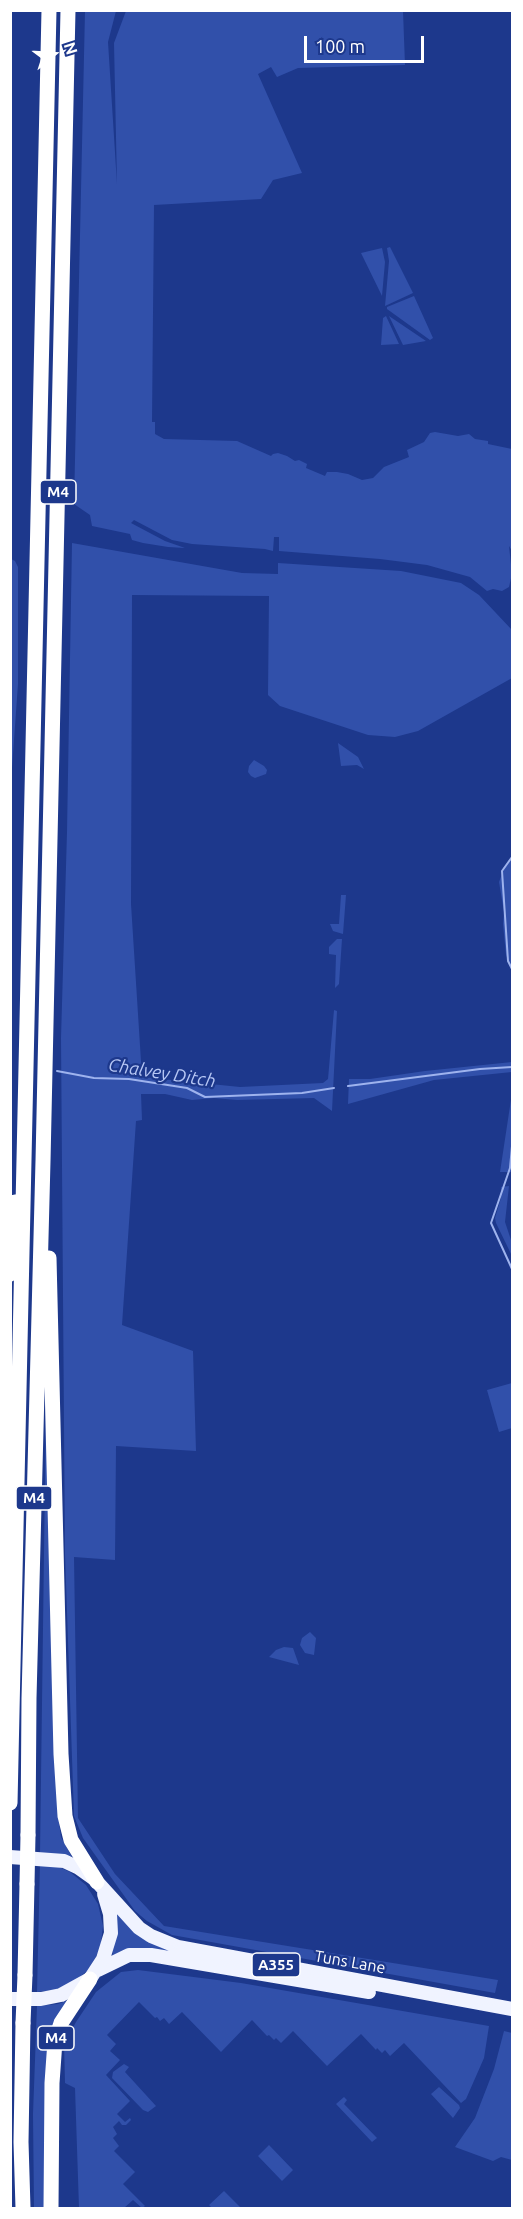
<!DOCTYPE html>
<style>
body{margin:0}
#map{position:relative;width:523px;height:2219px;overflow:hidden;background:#1d388c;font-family:Ubuntu,sans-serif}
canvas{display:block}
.frame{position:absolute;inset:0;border:12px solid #fff;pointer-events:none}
.north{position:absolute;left:24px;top:24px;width:60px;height:60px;-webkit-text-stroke:4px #1d388c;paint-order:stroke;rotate:72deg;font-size:16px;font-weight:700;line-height:24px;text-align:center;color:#fff}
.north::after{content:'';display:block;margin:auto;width:21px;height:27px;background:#fff;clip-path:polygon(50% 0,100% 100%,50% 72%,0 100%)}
.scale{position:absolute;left:304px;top:36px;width:120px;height:27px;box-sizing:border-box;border:3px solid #fff;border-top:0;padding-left:8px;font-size:18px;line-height:21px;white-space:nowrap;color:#fff;-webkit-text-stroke:4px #1d388c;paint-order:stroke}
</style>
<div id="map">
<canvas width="523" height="2219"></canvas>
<div class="frame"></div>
<div class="north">N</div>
<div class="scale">100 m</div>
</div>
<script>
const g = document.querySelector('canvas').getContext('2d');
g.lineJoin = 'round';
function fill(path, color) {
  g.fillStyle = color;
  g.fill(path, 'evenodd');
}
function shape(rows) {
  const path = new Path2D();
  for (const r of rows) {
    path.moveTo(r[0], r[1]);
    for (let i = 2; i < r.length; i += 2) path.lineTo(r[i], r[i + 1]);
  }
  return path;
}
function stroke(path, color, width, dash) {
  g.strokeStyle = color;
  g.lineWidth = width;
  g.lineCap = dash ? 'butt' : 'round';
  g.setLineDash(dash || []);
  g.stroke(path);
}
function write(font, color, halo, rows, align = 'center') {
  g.font = font + ' Ubuntu,sans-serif';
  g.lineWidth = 4.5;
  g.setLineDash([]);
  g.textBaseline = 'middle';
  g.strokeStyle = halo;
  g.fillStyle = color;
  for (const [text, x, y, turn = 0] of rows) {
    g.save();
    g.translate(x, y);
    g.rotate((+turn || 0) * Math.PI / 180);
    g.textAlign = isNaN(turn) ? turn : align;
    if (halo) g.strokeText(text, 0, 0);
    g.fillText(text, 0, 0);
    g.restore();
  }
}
fill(shape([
 [85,11,116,11,108,42,117,184,114,43,126,11,403,11,405,65,298,68,277,77,271,67,258,74,302,173,273,180,261,199,154,205,152,422,155,422,155,434,164,439,237,441,271,456,273,454,278,453,287,456,295,461,299,460,307,464,306,468,325,476,327,472,337,472,348,474,362,480,373,478,384,467,409,457,407,450,424,442,430,433,435,432,458,436,469,434,475,439,488,441,488,444,512,449,512,551,509,546,512,574,509,587,502,591,493,589,487,591,470,577,427,565,380,559,279,551,279,537,274,537,273,551,265,549,192,544,172,540,134,520,131,523,165,541,185,548,168,547,143,543,132,540,130,534,92,526,90,515,74,504],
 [390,247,413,293,385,306,389,261,387,248],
 [382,248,385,262,382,296,361,253],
 [414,296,433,338,430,340,387,309,387,307],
 [386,316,399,344,381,345,383,318],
 [389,316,426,341,403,345],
 [72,543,242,573,278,574,278,563,401,571,461,583,479,595,512,630,512,678,418,731,395,737,368,735,280,706,268,695,269,596,132,595,131,904,142,1077,240,1087,323,1083,328,1079,334,1010,337,1011,332,1111,314,1098,237,1100,214,1098,192,1100,165,1094,141,1094,142,1120,136,1121,122,1325,193,1351,196,1451,116,1446,115,1560,74,1557,78,1818,115,1874,164,1926,498,1980,495,1993,172,1935,147,1921,135,1911,83,1838,74,1816,65,1554,61,1038,67,832],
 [11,559,15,561,18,567,18,684,11,782],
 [338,743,358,757,364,769,357,765,341,766],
 [254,760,264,766,267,770,266,774,255,778,251,776,248,772,249,766],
 [512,857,512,970,506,955,503,924,504,912,499,882,505,866],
 [341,895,346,895,343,934,333,931,330,924,339,924],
 [337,939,342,939,339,984,335,988,336,955,329,954,329,947],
 [512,1062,512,1072,434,1080,348,1104,349,1079,370,1079,425,1071],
 [512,1093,512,1172,500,1172],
 [509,1186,505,1222,512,1243,512,1256,496,1223,495,1218,501,1198,501,1187],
 [512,1383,512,1428,499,1432,487,1390],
 [46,1402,58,1816,61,1837,73,1859,55,1854,40,1853],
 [310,1632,316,1638,314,1655,305,1653,300,1645,302,1638],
 [284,1647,293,1648,299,1665,269,1657,276,1650],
 [40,1864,59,1867,70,1872,86,1885,98,1904,103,1926,100,1950,87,1971,77,1979,56,1990,37,1992],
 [115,1912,176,1950,174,1955,132,1949,112,1956,117,1927],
 [138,1970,241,1983,489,2026,484,2058,466,2099,461,2103,404,2043,390,2056,385,2050,382,2053,377,2048,376,2050,361,2034,327,2066,293,2031,281,2043,276,2038,274,2040,269,2035,267,2036,252,2020,221,2052,182,2012,169,2024,164,2018,160,2021,157,2017,155,2018,139,2002,107,2035,116,2044,110,2051,120,2060,106,2075,130,2101,117,2114,125,2122,130,2118,131,2120,126,2125,122,2125,119,2121,113,2127,117,2134,113,2138,119,2146,114,2151,135,2172,123,2184,145,2206,142,2208,133,2200,124,2208,79,2208,75,2088,65,2083,64,2044,76,2022,96,1992,121,1972],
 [69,2000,64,2008,46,2208,34,2208,33,2114,37,2006,58,2004],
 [504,2031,512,2033,512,2160,501,2157,493,2161,455,2147,475,2118,494,2069],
 [124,2064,129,2067,125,2072,156,2106,148,2112,143,2110,112,2078,113,2072],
 [439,2087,459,2105,460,2108,453,2118,431,2094],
 [344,2097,347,2100,344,2104,377,2138,372,2142,336,2104],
 [269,2145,293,2170,282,2181,258,2156],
 [224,2191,241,2208,212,2208,209,2205]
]), '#3150aa');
stroke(shape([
 [512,857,502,871,508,961,512,969],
 [10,1068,11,1068],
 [57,1071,94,1078,129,1079,187,1088,205,1097,302,1093,334,1088],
 [348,1086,480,1069,512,1067],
 [512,1146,510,1168,491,1223,512,1269]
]), '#9eb3ee', 2);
stroke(shape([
 [10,1857,64,1861,79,1868,93,1878],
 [99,1884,139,1928,151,1936,178,1947,512,2009],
 [98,1970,129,1955,151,1955,369,1992],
 [10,1999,41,1999,61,1995,90,1979,103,1959,111,1933,110,1914,104,1894]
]), '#f0f3ff', 14);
stroke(shape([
 [49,1258,61,1754,65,1816,71,1840,97,1882],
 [10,1274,15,1202],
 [10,1803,49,10],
 [28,1835,29,1698,43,1161,68,10],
 [25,1975,27,1884],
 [23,2208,21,2142,23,2023],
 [51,2208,52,2083,55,2041,61,2023,90,1979]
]), '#fff', 15);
stroke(shape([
 [27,1884,28,1835],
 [23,2023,25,1975]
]), '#fff', 15);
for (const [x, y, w] of [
 [58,492,36],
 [34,1498,36],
 [276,1965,48],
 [56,2038,36]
]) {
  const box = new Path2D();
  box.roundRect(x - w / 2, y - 12, w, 24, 4.5);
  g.fillStyle = '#1d388c';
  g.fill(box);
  stroke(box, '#fff', 1.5);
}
write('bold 15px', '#fff', null, [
 ["M4",58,492],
 ["M4",34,1498],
 ["A355",276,1965],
 ["M4",56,2038]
]);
write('16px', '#fff', '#1d388c', [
 ["Tuns Lane",350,1962,10]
]);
write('italic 18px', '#b6c6f4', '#1d388c', [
 ["Chalvey Ditch",162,1073,9]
]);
</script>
